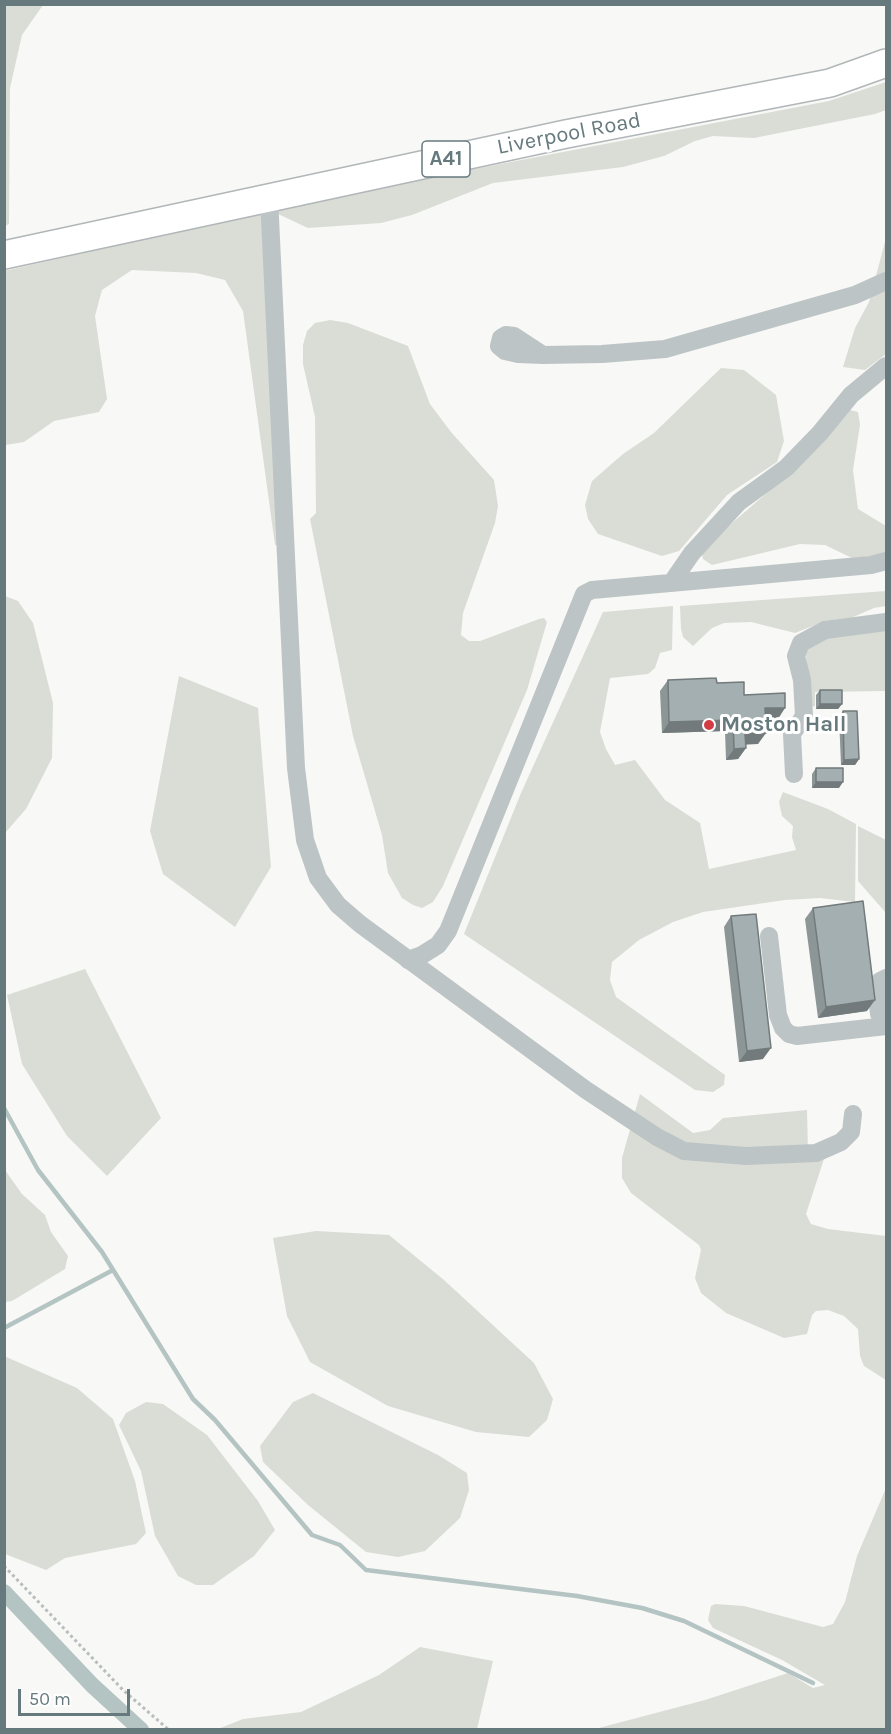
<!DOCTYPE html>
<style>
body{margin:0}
#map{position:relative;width:891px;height:1734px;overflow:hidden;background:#f8f8f6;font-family:Karla,sans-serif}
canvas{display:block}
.frame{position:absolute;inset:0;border:6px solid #667a7e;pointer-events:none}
.scale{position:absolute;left:18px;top:1689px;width:112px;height:27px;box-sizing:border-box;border:3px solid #667a7e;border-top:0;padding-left:8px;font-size:18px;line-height:21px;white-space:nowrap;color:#667a7e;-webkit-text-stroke:4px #fff;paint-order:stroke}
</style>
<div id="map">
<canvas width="891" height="1734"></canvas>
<div class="frame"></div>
<div class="scale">50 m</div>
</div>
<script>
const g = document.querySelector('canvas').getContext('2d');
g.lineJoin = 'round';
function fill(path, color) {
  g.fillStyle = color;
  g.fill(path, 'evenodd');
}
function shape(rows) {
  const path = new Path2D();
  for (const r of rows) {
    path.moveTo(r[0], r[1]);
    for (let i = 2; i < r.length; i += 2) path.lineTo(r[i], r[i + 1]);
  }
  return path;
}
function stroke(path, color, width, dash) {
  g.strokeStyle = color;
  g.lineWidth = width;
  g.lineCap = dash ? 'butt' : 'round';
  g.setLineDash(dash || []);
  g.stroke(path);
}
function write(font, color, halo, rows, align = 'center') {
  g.font = font + ' Karla,sans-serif';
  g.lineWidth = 6;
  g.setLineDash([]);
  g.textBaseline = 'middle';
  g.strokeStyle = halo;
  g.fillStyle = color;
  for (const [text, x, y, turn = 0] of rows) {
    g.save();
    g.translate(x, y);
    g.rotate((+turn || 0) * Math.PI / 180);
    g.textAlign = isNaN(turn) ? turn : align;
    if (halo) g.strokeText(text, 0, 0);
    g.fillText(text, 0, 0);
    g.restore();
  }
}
fill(shape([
 [5,4,43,5,22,35,10,88,9,224,5,226],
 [886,82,886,110,875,114,754,138,713,136,695,141,664,156,623,167,493,183,412,215,381,223,308,228,276,213,276,207,829,101],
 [263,212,283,546,275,545,243,311,225,280,196,273,132,270,102,290,95,316,107,399,99,412,54,421,24,442,5,445,4,271],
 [886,238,886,354,865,370,843,367,855,328,869,302],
 [330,320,348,323,408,346,430,404,451,432,494,480,498,506,495,523,463,613,461,635,469,641,480,641,539,619,544,618,547,622,527,690,443,886,433,902,422,908,413,905,402,898,388,873,382,835,353,736,310,519,316,513,315,417,303,364,303,345,307,331,315,323],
 [721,368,744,370,776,395,784,441,777,462,727,495,679,551,662,556,598,534,588,519,585,505,592,481,623,454,654,433],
 [850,410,858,412,860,425,853,470,858,509,886,526,886,555,852,558,825,545,800,544,712,565,703,559,701,550,784,478],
 [886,591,886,606,874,608,851,618,825,621,795,633,751,622,724,623,712,628,693,646,683,637,681,629,680,606],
 [5,596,18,601,33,623,53,703,52,758,26,809,5,833],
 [673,606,672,650,660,653,655,668,648,674,610,678,600,732,606,749,615,765,635,760,665,800,700,823,709,869,796,850,792,837,793,826,782,816,779,802,783,792,828,809,856,824,855,902,820,898,785,900,703,912,673,922,639,940,612,962,610,980,616,997,725,1075,724,1085,713,1092,695,1090,464,934,521,793,603,612],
 [886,629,886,691,815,692,815,706,811,707,807,702,806,654,809,645,817,639],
 [179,676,258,708,271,867,235,927,163,874,150,831],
 [858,826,886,840,886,913,858,881],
 [85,969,161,1118,107,1176,67,1136,22,1064,7,995],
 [640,1094,693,1133,710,1130,723,1118,807,1110,808,1153,824,1159,806,1214,811,1224,828,1229,886,1236,886,1380,864,1366,860,1356,858,1329,844,1316,828,1310,816,1311,812,1315,807,1334,784,1338,726,1313,701,1293,695,1278,701,1250,699,1245,631,1193,622,1178,622,1158],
 [5,1170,22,1194,45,1215,51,1232,68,1256,65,1269,12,1301,5,1302],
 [316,1231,389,1235,444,1280,534,1363,553,1399,547,1420,529,1437,476,1432,388,1406,310,1362,287,1316,273,1238],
 [4,1356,77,1388,113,1419,135,1481,143,1519,146,1533,136,1544,65,1558,46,1570,5,1554],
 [313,1393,438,1455,467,1473,469,1490,460,1518,425,1551,398,1557,366,1552,308,1505,263,1462,260,1446,293,1402],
 [146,1402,163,1404,207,1435,258,1501,275,1530,254,1556,213,1585,196,1585,178,1576,155,1536,141,1471,119,1425,126,1413],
 [886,1488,886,1729,595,1729,705,1700,788,1673,813,1688,825,1685,782,1660,713,1628,708,1620,711,1606,715,1604,744,1606,823,1627,833,1624,845,1602,857,1556],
 [420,1647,493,1661,477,1729,218,1729,243,1719,301,1712,379,1675]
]), '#daddd6');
stroke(shape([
 [4,1108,38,1170,102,1252,193,1399,215,1420,312,1535,340,1545,366,1570,577,1596,642,1608,684,1621,813,1683],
 [4,1328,113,1270]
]), '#b4c4c3', 4.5);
stroke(shape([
 [4,1592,92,1685,141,1730]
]), '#b4c4c3', 16);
const highway = shape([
 [4,255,566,134,830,83,886,63]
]);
stroke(highway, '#b1b7b9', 30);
stroke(shape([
 [4,1566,123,1690,169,1730]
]), '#b8bdbe', 3, [3, 3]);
stroke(shape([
 [269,197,296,768,305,840,318,878,338,905,360,924,586,1090,657,1137,684,1151,746,1156,816,1153,841,1142,851,1132,853,1114],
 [543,355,514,336,506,335,501,338,499,346,505,351,518,354,543,355,602,354,665,349,855,295,886,281],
 [672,582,692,553,739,502,786,468,820,433,851,395,886,366],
 [794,774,792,734,804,716,802,680,796,656,801,643,825,630,886,622],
 [769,936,778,1015,783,1028,789,1034,797,1036,886,1026],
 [408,960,422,955,438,945,448,931,584,594,592,590,871,565,886,561],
 [886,978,880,981,876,989,879,1014,886,1023]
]), '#bdc4c5', 18);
stroke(highway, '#fff', 27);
fill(shape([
 [668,680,717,683,744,695,778,719,765,719,758,744,746,744,746,748,738,759,726,760,725,731,662,733,660,691],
 [820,690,842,704,838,709,816,709,816,695],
 [843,711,859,759,855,765,841,765,839,717],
 [816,768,839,788,812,788,812,774],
 [813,908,867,1011,818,1018,805,919],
 [731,916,763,1059,739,1062,724,927]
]), '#8c9697');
fill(shape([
 [820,704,842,704,838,709,816,709],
 [765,708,785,708,778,719,757,719],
 [733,720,725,731,662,733,669,722],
 [766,733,758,744,738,745,745,734],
 [746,748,738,759,726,760,734,749],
 [859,759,855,765,841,765,844,760],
 [816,782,843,782,839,788,812,788],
 [875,1000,867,1011,818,1018,826,1007],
 [771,1048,763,1059,739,1062,747,1051]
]), '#727a7b');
const building = shape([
 [716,678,717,683,744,682,744,695,785,693,785,708,765,708,766,733,745,734,746,748,734,749,733,720,669,722,668,680,716,678],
 [820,690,842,690,842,704,820,704,820,690],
 [843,711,857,711,859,759,844,760,843,711],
 [816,768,843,768,843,782,816,782,816,768],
 [863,901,875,1000,826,1007,813,908,863,901],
 [756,914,771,1048,747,1051,731,916,756,914]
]);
fill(building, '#a3afb0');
stroke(building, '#727a7b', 1.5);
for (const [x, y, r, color] of [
 [709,725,6,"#d33b45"]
]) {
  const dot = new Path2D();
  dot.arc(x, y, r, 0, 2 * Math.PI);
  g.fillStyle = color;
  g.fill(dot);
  stroke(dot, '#fff', 2);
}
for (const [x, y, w] of [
 [446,159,48]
]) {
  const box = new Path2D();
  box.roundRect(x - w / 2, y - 18, w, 36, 4.5);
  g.fillStyle = '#fff';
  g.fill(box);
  stroke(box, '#667a7e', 1.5);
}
write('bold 21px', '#667a7e', null, [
 ["A41",446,159]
]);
write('22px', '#667a7e', '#fff', [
 ["Liverpool Road",569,134,-11]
]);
write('bold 22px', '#667a7e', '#fff', [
 ["Moston Hall",721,725]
], 'left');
</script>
